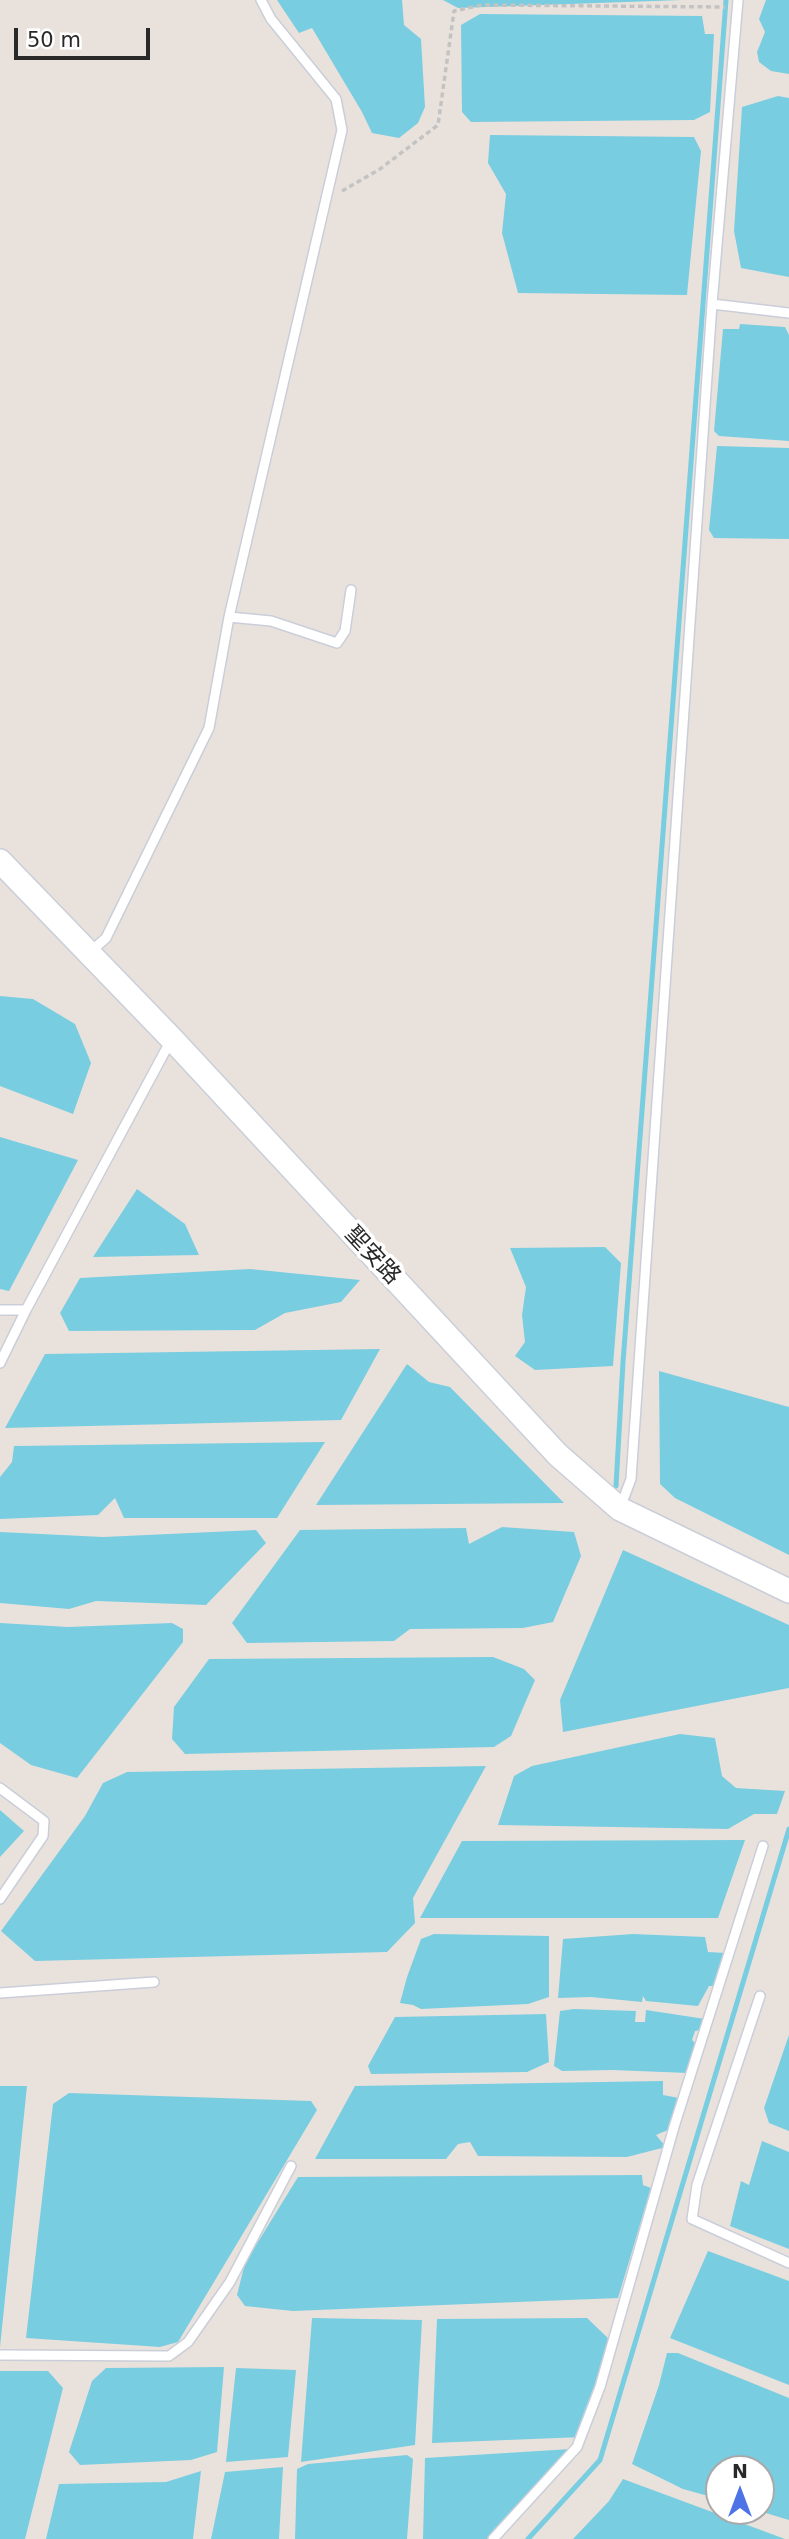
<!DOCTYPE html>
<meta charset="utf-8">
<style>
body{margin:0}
#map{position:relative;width:789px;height:2539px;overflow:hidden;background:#e9e2dc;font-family:"DejaVu Sans",sans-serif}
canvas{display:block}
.north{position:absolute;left:705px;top:2455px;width:70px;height:70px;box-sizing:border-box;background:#fff;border:2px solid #a9a9a9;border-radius:50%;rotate:0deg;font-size:19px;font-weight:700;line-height:28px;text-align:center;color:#292929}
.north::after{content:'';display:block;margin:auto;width:24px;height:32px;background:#4c74e6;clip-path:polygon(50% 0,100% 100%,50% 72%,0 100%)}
.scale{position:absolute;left:14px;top:28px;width:136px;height:32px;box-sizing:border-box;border:4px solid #292929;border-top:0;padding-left:9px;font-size:21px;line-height:24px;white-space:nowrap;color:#292929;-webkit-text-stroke:5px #fff;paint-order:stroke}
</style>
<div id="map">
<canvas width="789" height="2539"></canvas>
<div class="north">N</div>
<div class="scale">50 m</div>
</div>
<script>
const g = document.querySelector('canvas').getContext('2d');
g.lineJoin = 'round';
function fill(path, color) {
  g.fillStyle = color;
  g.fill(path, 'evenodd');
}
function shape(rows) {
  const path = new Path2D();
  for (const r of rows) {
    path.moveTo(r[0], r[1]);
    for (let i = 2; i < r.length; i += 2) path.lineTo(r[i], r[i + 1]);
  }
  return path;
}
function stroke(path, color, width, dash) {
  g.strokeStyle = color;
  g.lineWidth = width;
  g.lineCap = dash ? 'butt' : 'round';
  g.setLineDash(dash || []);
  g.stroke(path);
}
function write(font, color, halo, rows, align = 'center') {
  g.font = font + ' "DejaVu Sans","Noto Sans TC",sans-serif';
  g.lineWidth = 7;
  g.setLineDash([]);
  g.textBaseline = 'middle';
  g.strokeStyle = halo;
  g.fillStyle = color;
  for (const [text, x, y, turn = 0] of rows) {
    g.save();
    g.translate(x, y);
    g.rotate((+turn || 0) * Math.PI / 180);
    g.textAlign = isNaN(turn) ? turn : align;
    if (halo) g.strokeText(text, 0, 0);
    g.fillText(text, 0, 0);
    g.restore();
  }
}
fill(shape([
 [277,0,402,0,404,25,421,39,425,107,418,123,399,138,372,133,362,112,312,28,299,33],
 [443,0,682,0,458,8],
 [766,0,789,0,789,74,771,71,759,62,757,52,765,32,759,19],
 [480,14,702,16,705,34,714,34,710,112,694,120,471,122,462,112,461,25],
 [778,96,789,98,789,277,741,268,734,231,742,107],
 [490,135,694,137,701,151,687,295,518,293,502,233,506,194,488,163],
 [740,324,785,327,789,335,789,441,719,436,714,431,723,329,739,329],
 [717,446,789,448,789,539,714,538,709,530],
 [0,996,33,999,75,1024,91,1063,73,1114,0,1086],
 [0,1137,78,1160,9,1291,0,1289],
 [137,1189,185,1224,199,1255,93,1257],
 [605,1247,621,1263,613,1366,535,1370,515,1356,525,1342,522,1315,526,1287,510,1248],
 [250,1269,360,1280,341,1302,285,1313,255,1330,69,1331,60,1313,80,1278],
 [380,1349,341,1420,5,1428,45,1354],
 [407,1364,429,1382,450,1387,564,1503,316,1505],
 [659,1371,789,1407,789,1555,675,1498,660,1484],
 [325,1442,277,1518,124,1518,115,1498,98,1515,0,1519,0,1477,12,1462,14,1446],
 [502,1527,574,1532,581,1556,553,1622,523,1628,410,1629,394,1641,247,1643,232,1623,300,1530,466,1528,469,1544],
 [256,1530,266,1543,206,1605,96,1601,69,1609,0,1603,0,1532,103,1537],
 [623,1550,789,1625,789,1688,563,1732,560,1700],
 [0,1623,68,1627,172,1623,183,1629,183,1642,77,1778,31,1765,0,1743],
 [493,1657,524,1669,535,1680,511,1736,494,1747,185,1754,172,1739,174,1707,209,1659],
 [680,1734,715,1738,722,1776,736,1788,785,1791,777,1814,754,1814,728,1829,498,1825,514,1776,532,1766],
 [486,1766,413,1898,415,1923,387,1952,35,1961,1,1931,85,1816,103,1783,127,1772],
 [0,1810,24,1831,0,1857],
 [745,1840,718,1918,420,1918,462,1841],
 [434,1934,549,1936,549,1997,528,2004,421,2009,413,2005,400,2003,407,1977,421,1939],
 [633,1934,705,1937,708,1952,726,1953,714,1986,709,1986,698,2006,646,2001,643,1996,642,2002,591,1997,558,1998,563,1939],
 [574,2009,636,2011,635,2022,645,2022,646,2010,705,2019,701,2030,695,2031,692,2040,697,2045,688,2073,612,2070,562,2071,554,2066,560,2011],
 [546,2014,549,2062,527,2072,371,2074,368,2066,395,2017],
 [789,2035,789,2131,769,2123,764,2108],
 [663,2081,663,2095,679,2098,668,2130,656,2135,666,2147,627,2157,478,2156,470,2142,458,2144,446,2159,315,2159,355,2086],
 [0,2086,27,2086,0,2347],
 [69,2093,311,2101,317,2110,178,2342,160,2347,26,2338,53,2104],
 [762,2141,789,2152,789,2249,730,2226,741,2181,749,2185],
 [642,2175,643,2185,651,2188,618,2298,293,2311,245,2306,237,2295,245,2263,298,2177],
 [708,2251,789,2281,789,2385,670,2338],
 [312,2318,422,2320,415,2445,301,2462],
 [587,2318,610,2340,583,2437,432,2443,437,2319],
 [667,2353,678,2353,789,2398,789,2520,759,2511,761,2511,761,2469,719,2469,719,2499,683,2489,632,2464,659,2385],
 [224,2367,217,2452,191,2460,80,2465,69,2452,92,2381,106,2368],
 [236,2368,296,2370,288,2457,226,2462],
 [0,2371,48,2371,63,2388,25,2539,0,2539],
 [571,2449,487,2539,423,2539,425,2458],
 [407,2455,413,2459,407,2539,295,2539,297,2469,308,2464],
 [283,2467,279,2539,211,2539,225,2472],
 [201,2471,193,2539,46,2539,59,2484,166,2482],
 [623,2479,785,2539,573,2539,609,2501]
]), '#79cde1');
stroke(shape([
 [616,1486,623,1362,726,0],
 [528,2539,600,2460,789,1829]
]), '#79cde1', 5);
const service = shape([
 [712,304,789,313],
 [229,617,271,621,337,643,345,631,351,590],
 [90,952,106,938,209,728,229,617,342,130,336,99,271,19,261,0],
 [0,1310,26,1310],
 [0,1363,26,1310,171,1040],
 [620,1508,631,1479,712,304,738,0],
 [0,1788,44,1821,43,1836,0,1899],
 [0,1993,154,1982],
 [760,1996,697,2185,692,2219,789,2263],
 [0,2355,169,2356,188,2342,230,2282,291,2166],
 [493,2539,577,2447,600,2387,674,2127,763,1846]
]);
const tertiary = shape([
 [0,861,172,1039,558,1455,620,1509,789,1591]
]);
stroke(service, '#caced9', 12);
stroke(tertiary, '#caced9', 26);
stroke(shape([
 [342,191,380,169,438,125,454,11,482,5,725,7]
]), '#c3c3c3', 3.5, [5, 3.5]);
stroke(service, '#fff', 9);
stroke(tertiary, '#fff', 23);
write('23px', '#292929', '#fff', [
 ["聖安路",372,1256,47]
]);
</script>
